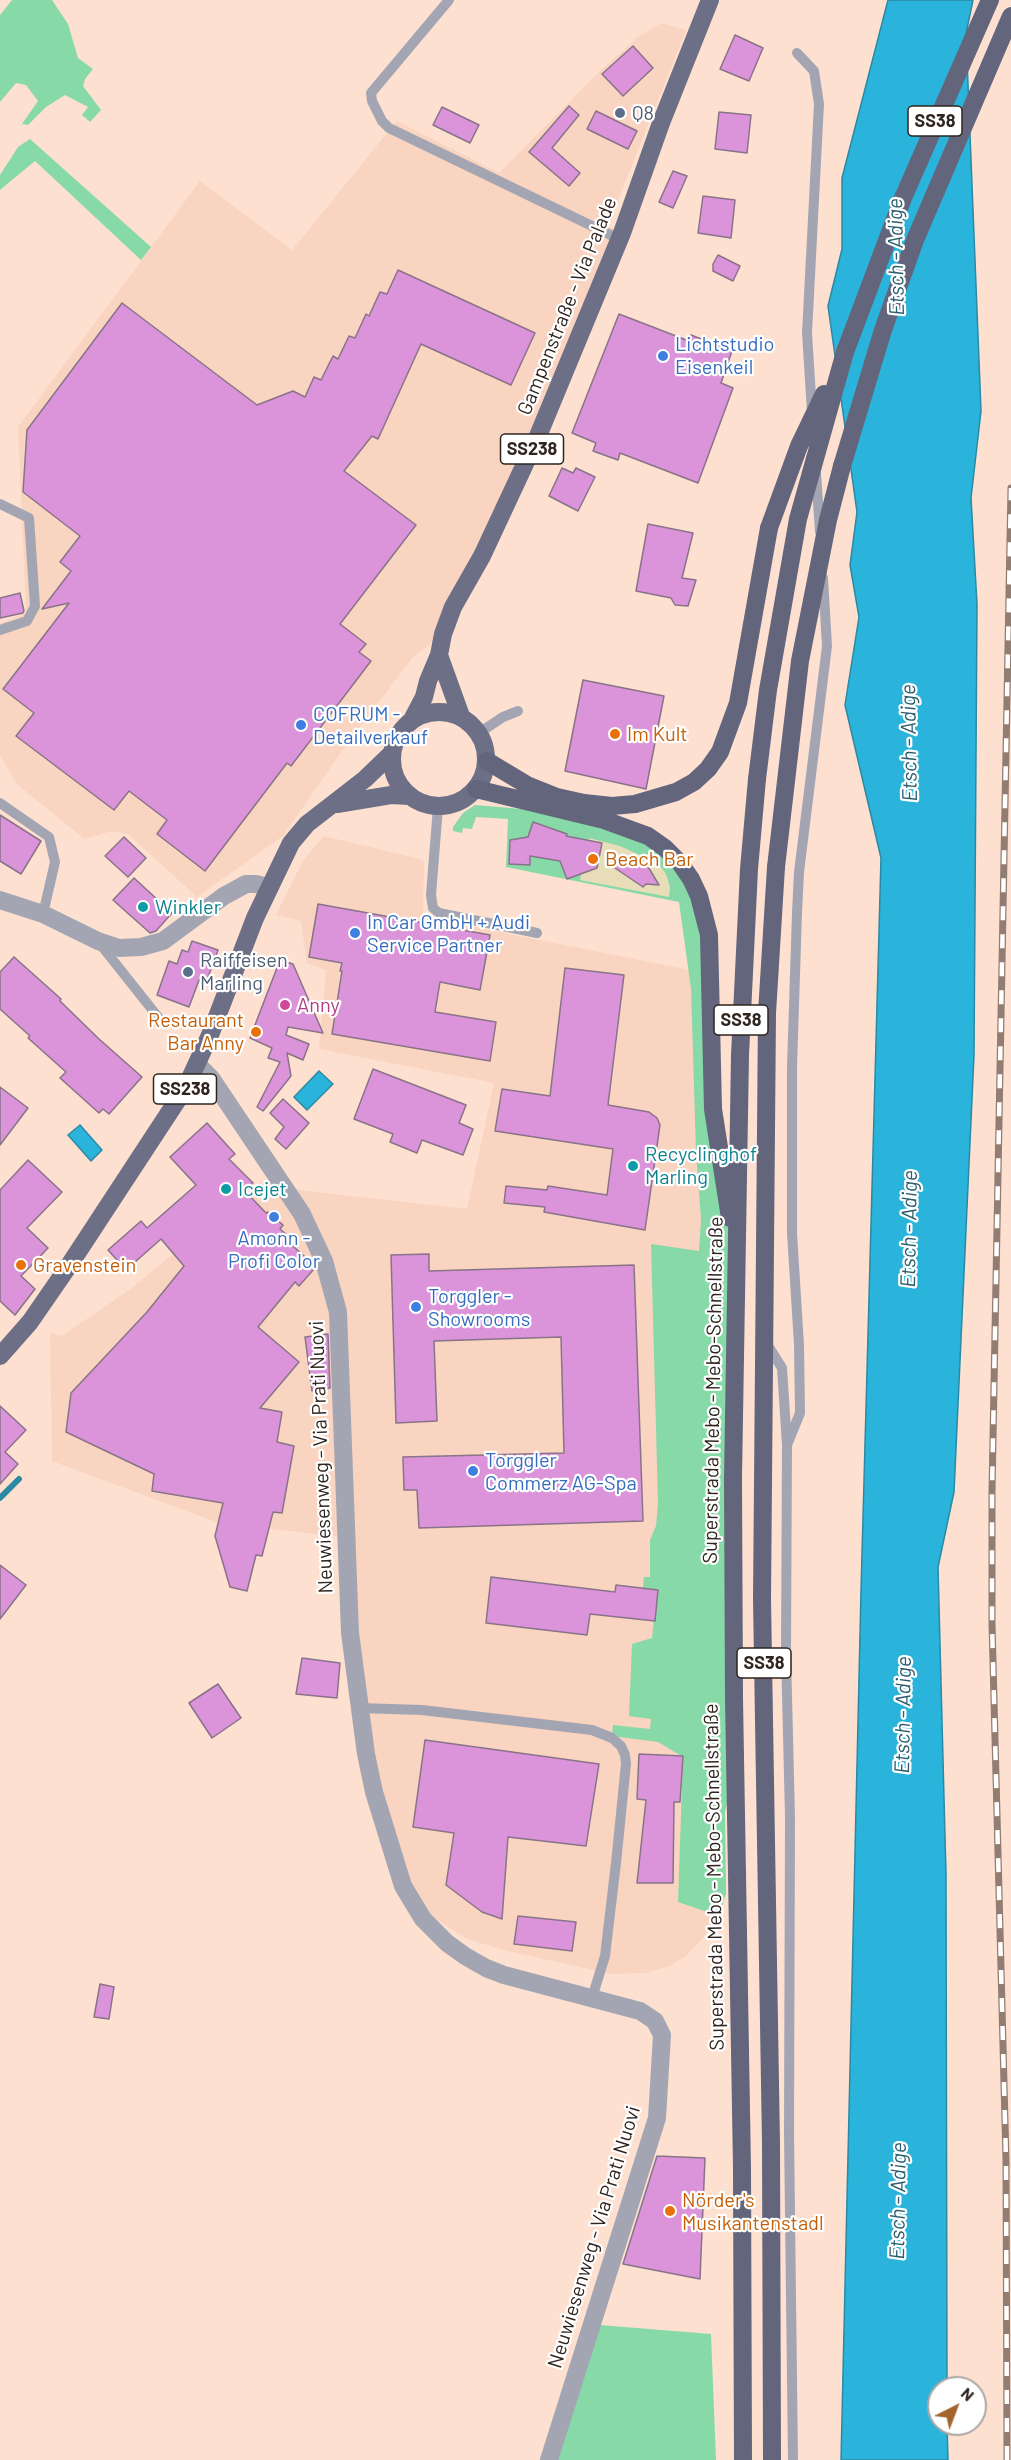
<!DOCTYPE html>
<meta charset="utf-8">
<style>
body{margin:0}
#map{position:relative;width:1011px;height:2460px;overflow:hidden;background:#fee0d0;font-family:Barlow,sans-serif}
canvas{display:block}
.north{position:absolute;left:927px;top:2376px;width:60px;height:60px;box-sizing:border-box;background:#fff;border:2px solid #aca7a5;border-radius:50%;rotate:42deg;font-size:16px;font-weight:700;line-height:24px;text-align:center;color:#2f241e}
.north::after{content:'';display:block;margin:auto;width:21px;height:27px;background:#a4652d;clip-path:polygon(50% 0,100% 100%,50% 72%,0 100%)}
</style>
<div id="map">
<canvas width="1011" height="2460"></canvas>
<div class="north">N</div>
</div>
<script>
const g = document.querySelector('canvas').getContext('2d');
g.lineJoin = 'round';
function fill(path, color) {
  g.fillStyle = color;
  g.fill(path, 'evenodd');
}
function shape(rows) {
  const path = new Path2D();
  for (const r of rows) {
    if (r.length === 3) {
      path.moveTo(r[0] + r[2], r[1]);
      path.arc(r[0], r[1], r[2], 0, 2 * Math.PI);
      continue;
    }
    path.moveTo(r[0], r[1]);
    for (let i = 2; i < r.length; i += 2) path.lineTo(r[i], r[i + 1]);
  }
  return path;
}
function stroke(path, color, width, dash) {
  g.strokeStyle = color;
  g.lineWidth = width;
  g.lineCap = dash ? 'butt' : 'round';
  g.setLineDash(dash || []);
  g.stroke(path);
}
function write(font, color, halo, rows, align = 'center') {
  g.font = font + ' Barlow,sans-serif';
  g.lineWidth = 4.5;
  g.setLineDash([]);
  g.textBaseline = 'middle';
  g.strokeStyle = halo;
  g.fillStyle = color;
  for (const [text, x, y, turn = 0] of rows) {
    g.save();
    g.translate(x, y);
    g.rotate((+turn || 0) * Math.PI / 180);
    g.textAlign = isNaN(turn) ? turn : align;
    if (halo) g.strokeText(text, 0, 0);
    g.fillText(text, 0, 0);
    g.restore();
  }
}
fill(shape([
 [661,23,686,30,608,225,604,224,622,233,443,634,413,657,342,751,283,836,197,897,128,834,112,831,84,839,17,784,0,756,0,623,26,613,18,427,200,181,292,250,397,121,499,173,600,71,638,37],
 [324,836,424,860,423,917,710,974,735,1768,725,1812,726,1894,719,1916,703,1938,686,1956,670,1966,646,1973,611,1974,504,1950,467,1939,422,1910,374,1792,339,1537,216,1522,52,1461,50,1333,62,1336,129,1290,261,1182,307,1191,467,1209,494,1083,319,1049,326,970,307,963,301,921,276,915,303,861]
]), '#f9d4c0');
fill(shape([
 [12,0,52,0,68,24,78,58,93,69,85,79,83,86,101,110,90,122,82,115,88,107,65,95,46,107,28,125,22,124,38,101,26,85,16,83,0,102,0,15],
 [30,139,151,247,141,260,35,161,0,190,0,175,18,147],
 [475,805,534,810,648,836,699,896,738,1261,735,1768,725,1812,726,1894,719,1916,678,1902,683,1757,658,1742,612,1736,613,1725,650,1729,651,1719,629,1716,632,1644,652,1638,657,1590,643,1588,644,1577,650,1577,650,1540,656,1526,658,1503,651,1244,699,1251,701,1219,696,1152,691,989,679,902,506,867,508,819,476,817,472,829,463,828,462,833,453,831,453,827,463,813],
 [600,2325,711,2334,716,2460,555,2460]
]), '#87d9a8');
fill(shape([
 [589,838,620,846,659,864,666,874,670,887,669,897,580,880]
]), '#e7deb9');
const water = shape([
 [888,0,973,0,966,34,981,411,971,498,977,604,974,1055,954,1492,938,1567,946,1875,947,2388,939,2388,939,2424,947,2424,948,2460,841,2460,861,1591,881,858,845,705,859,617,850,565,857,512,828,306,842,249,842,178,888,0],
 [319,1071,333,1084,307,1110,294,1097,319,1071],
 [80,1125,102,1150,91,1161,68,1135,80,1125]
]);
fill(water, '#2ab4db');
stroke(water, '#2c89a2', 1.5);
stroke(shape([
 [0,1498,19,1479]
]), '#2c89a2', 6);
const building = shape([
 [735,35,763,48,749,81,720,69,735,35],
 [633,46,653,68,623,96,602,74,633,46],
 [569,106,579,115,552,148,580,173,569,186,529,152,569,106],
 [442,107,479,125,470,143,433,125,442,107],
 [596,111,637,131,628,149,587,129,596,111],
 [719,112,751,115,747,153,715,149,719,112],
 [673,171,687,176,673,208,659,202,673,171],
 [703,196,735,200,731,238,698,233,703,196],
 [718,255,740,266,733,281,713,271,713,264,718,255],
 [398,270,535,333,511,385,421,344,378,439,372,436,344,471,416,525,340,624,366,644,359,652,371,661,291,766,287,763,205,871,157,834,167,820,129,791,114,810,16,736,34,713,3,689,69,603,42,609,71,571,60,562,80,536,23,492,27,430,122,303,257,405,293,391,305,397,314,377,321,380,333,356,338,359,349,336,355,338,366,314,369,316,380,292,387,294,398,270],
 [619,314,689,341,691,335,732,351,721,383,733,388,698,483,620,453,618,460,593,451,596,443,572,433,619,314],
 [562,468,573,473,576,468,595,477,578,511,549,496,562,468],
 [648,524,693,533,682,578,696,580,688,606,675,605,671,598,636,591,648,524],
 [20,593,24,611,23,613,0,618,0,598,20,593],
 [583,680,664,696,646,789,565,771,583,680],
 [0,815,41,841,21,874,0,861,0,815],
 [533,822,567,834,566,836,602,843,597,868,567,879,560,861,530,856,530,865,509,864,510,840,528,837,533,822],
 [124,837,146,858,128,877,105,856,124,837],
 [609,864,647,865,659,885,646,884,643,887,609,864],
 [134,878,172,913,156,931,150,933,113,900,134,878],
 [318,904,490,935,480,990,440,982,435,1012,496,1022,490,1061,332,1034,342,971,340,971,342,963,309,957,318,904],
 [192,941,218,950,206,983,199,980,189,1007,157,995,169,961,177,964,182,950,188,952,192,941],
 [14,957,61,999,60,1001,99,1039,142,1077,109,1114,103,1109,99,1113,60,1078,66,1072,28,1038,30,1036,0,1009,0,972,14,957],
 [280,960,293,964,323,1033,288,1027,286,1035,309,1044,303,1060,287,1053,291,1076,263,1111,257,1107,280,1062,268,1058,272,1048,250,1038,280,960],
 [565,968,624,975,608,1105,649,1112,657,1118,660,1125,645,1230,544,1212,545,1207,504,1203,506,1186,547,1190,548,1186,607,1195,613,1149,495,1131,502,1089,550,1096,565,968],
 [373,1069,466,1105,459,1123,473,1129,463,1155,422,1140,417,1153,390,1142,393,1134,354,1119,373,1069],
 [0,1087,28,1108,0,1145,0,1087],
 [283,1099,309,1123,286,1149,275,1139,284,1127,270,1113,283,1099],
 [207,1123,235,1154,229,1159,253,1183,244,1190,266,1213,268,1212,283,1225,280,1229,286,1234,283,1237,314,1265,314,1269,299,1286,295,1282,258,1327,299,1362,260,1408,282,1412,277,1442,294,1446,282,1513,273,1512,262,1556,256,1555,247,1591,230,1587,215,1536,223,1503,152,1491,154,1474,66,1432,71,1393,147,1312,184,1266,161,1239,126,1270,108,1250,141,1221,147,1228,196,1185,170,1157,207,1123],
 [28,1160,62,1192,27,1228,48,1248,21,1276,35,1289,15,1315,0,1301,0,1190,28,1160],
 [429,1254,429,1271,634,1265,643,1521,419,1528,417,1490,404,1490,403,1457,564,1453,561,1337,434,1341,437,1421,396,1423,391,1255,429,1254],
 [328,1334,330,1388,312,1391,305,1337,328,1334],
 [0,1406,26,1430,5,1452,18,1464,0,1484,0,1406],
 [0,1565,26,1585,0,1619,0,1565],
 [491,1577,615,1592,616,1585,658,1590,655,1621,590,1614,587,1635,486,1623,491,1577],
 [302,1658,340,1663,337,1698,296,1694,302,1658],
 [218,1684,241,1718,212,1738,189,1703,218,1684],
 [425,1740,599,1764,586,1846,508,1837,502,1919,482,1912,446,1885,454,1833,413,1827,425,1740],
 [639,1754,683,1756,680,1802,674,1802,673,1883,637,1883,646,1800,637,1799,639,1754],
 [518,1916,576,1922,572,1951,514,1944,518,1916],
 [100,1984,114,1987,109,2019,94,2017,100,1984],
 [657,2156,705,2158,700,2279,623,2264,657,2156]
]);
fill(building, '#db94da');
stroke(building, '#887388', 1.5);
stroke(shape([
 [449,0,371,93,372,101,382,121,389,128,619,239],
 [797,53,814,71,819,104,807,333,812,412],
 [816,473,820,532],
 [0,504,29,518,35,606,27,621,0,630],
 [479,733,503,717,518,711],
 [0,803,49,837,55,862,43,914],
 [438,807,431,895,433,908,439,913,537,933],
 [100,944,162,1022],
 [767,1344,782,1368,787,1445,786,1653,790,1818,789,2131,793,2460],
 [787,1445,800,1413,799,1345,792,1233,792,1067,797,913,799,872,827,646,823,578],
 [360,1708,422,1710,592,1730,612,1738,621,1746,625,1755,626,1764,616,1863,605,1956,592,1998]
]), '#a3a6b2', 10);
stroke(shape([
 [198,1065,211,1078,302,1214,324,1261,338,1312,350,1633,366,1754,374,1792,403,1886,423,1919,447,1943,465,1956,486,1968,504,1975,640,2011,655,2021,662,2035,657,2118,549,2460]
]), '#a3a6b2', 18);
stroke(shape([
 [0,900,43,914,98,941,119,948,141,947,163,941,224,896,246,884,256,884,269,887]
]), '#a3a6b2', 18);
stroke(shape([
 [439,655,461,716],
 [439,759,47],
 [413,718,424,697,428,681,439,655,443,634,453,607,482,556,538,436,622,233,661,123,710,0],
 [337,804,391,795,409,796],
 [0,1356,30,1322,68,1267,186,1087,210,1035,255,918,291,843,307,824,365,779,391,754]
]), '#6c6f85', 18);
stroke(shape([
 [845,352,903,198,990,0],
 [842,466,883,330,915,240,1011,16],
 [487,761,527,785,557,797,584,803,612,806,635,804,676,792,694,782,708,769,720,752,738,703,769,528],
 [476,789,604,820,648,836,665,848,680,863,691,879,699,896,709,935,713,1109,730,1218],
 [743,2460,742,2168,734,1698,733,1478,740,1055,749,869,757,779],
 [772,2460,771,2144,762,1599,767,1013,776,867]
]), '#62657c', 18);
const rail = shape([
 [1007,2460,1006,2160,992,1623,992,1491,1011,488]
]);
stroke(rail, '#917d72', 7);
stroke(rail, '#fff', 4.5, [14]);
stroke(shape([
 [769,528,799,446,824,394],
 [757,779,768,690,798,519,845,352],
 [776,867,800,661,828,520,842,466]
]), '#62657c', 18);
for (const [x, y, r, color] of [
 [620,113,6,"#5c6f8a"],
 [663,356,6,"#3f7fe0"],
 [301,725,6,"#3f7fe0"],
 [615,734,6,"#e8710a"],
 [593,859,6,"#e8710a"],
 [143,907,6,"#0f9aa8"],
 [355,933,6,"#3f7fe0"],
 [188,972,6,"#5c6f8a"],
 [285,1005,6,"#d1479c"],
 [256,1032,6,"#e8710a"],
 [633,1166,6,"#0f9aa8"],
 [226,1189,6,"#0f9aa8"],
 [274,1217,6,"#3f7fe0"],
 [21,1265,6,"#e8710a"],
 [416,1307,6,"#3f7fe0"],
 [473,1471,6,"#3f7fe0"],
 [670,2211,6,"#e8710a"]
]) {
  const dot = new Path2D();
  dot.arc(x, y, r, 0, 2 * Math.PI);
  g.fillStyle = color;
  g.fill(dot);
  stroke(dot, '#fff', 2);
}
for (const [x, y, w] of [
 [935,121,54],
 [532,449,63],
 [741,1020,54],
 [185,1089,63],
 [764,1663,54]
]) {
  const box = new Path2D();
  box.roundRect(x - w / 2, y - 15, w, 30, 4.5);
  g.fillStyle = '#fff';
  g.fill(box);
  stroke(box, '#2f241e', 1.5);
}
write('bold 18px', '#2f241e', null, [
 ["SS38",935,121],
 ["SS238",532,449],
 ["SS38",741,1020],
 ["SS238",185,1089],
 ["SS38",764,1663]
]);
write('20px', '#4e5e75', '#fff', [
 ["Q8",632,113],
 ["Raiffeisen",200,960],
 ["Marling",200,983]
], 'left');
write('20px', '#2f241e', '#fff', [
 ["Gampenstraße - Via Palade",567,306,-68],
 ["Superstrada Mebo - Mebo-Schnellstraße",713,1390,-89],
 ["Neuwiesenweg - Via Prati Nuovi",321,1457,-92],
 ["Superstrada Mebo - Mebo-Schnellstraße",714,1877,-91],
 ["Neuwiesenweg - Via Prati Nuovi",594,2237,-73]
]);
write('20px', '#366cbe', '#fff', [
 ["Lichtstudio",675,344],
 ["Eisenkeil",675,367],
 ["COFRUM -",313,714],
 ["Detailverkauf",313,737],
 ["In Car GmbH + Audi",367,922],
 ["Service Partner",367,945],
 ["Amonn -",274,1238,"center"],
 ["Profi Color",274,1261,"center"],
 ["Torggler -",428,1296],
 ["Showrooms",428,1319],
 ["Torggler",485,1460],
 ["Commerz AG-Spa",485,1483]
], 'left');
write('20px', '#c56008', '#fff', [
 ["Im Kult",627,734],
 ["Beach Bar",605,859],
 ["Restaurant",244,1020,"right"],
 ["Bar Anny",244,1043,"right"],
 ["Gravenstein",33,1265],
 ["Nörder's",682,2200],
 ["Musikantenstadl",682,2223]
], 'left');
write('20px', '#0d838f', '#fff', [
 ["Winkler",155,907],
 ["Recyclinghof",645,1154],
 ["Marling",645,1177],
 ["Icejet",238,1189]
], 'left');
write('20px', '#b23c85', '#fff', [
 ["Anny",297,1005]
], 'left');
write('italic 21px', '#2a5e6f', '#fff', [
 ["Etsch - Adige",896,257,-91],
 ["Etsch - Adige",909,743,-91],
 ["Etsch - Adige",909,1229,-89],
 ["Etsch - Adige",903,1715,-89],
 ["Etsch - Adige",898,2201,-89]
]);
</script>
